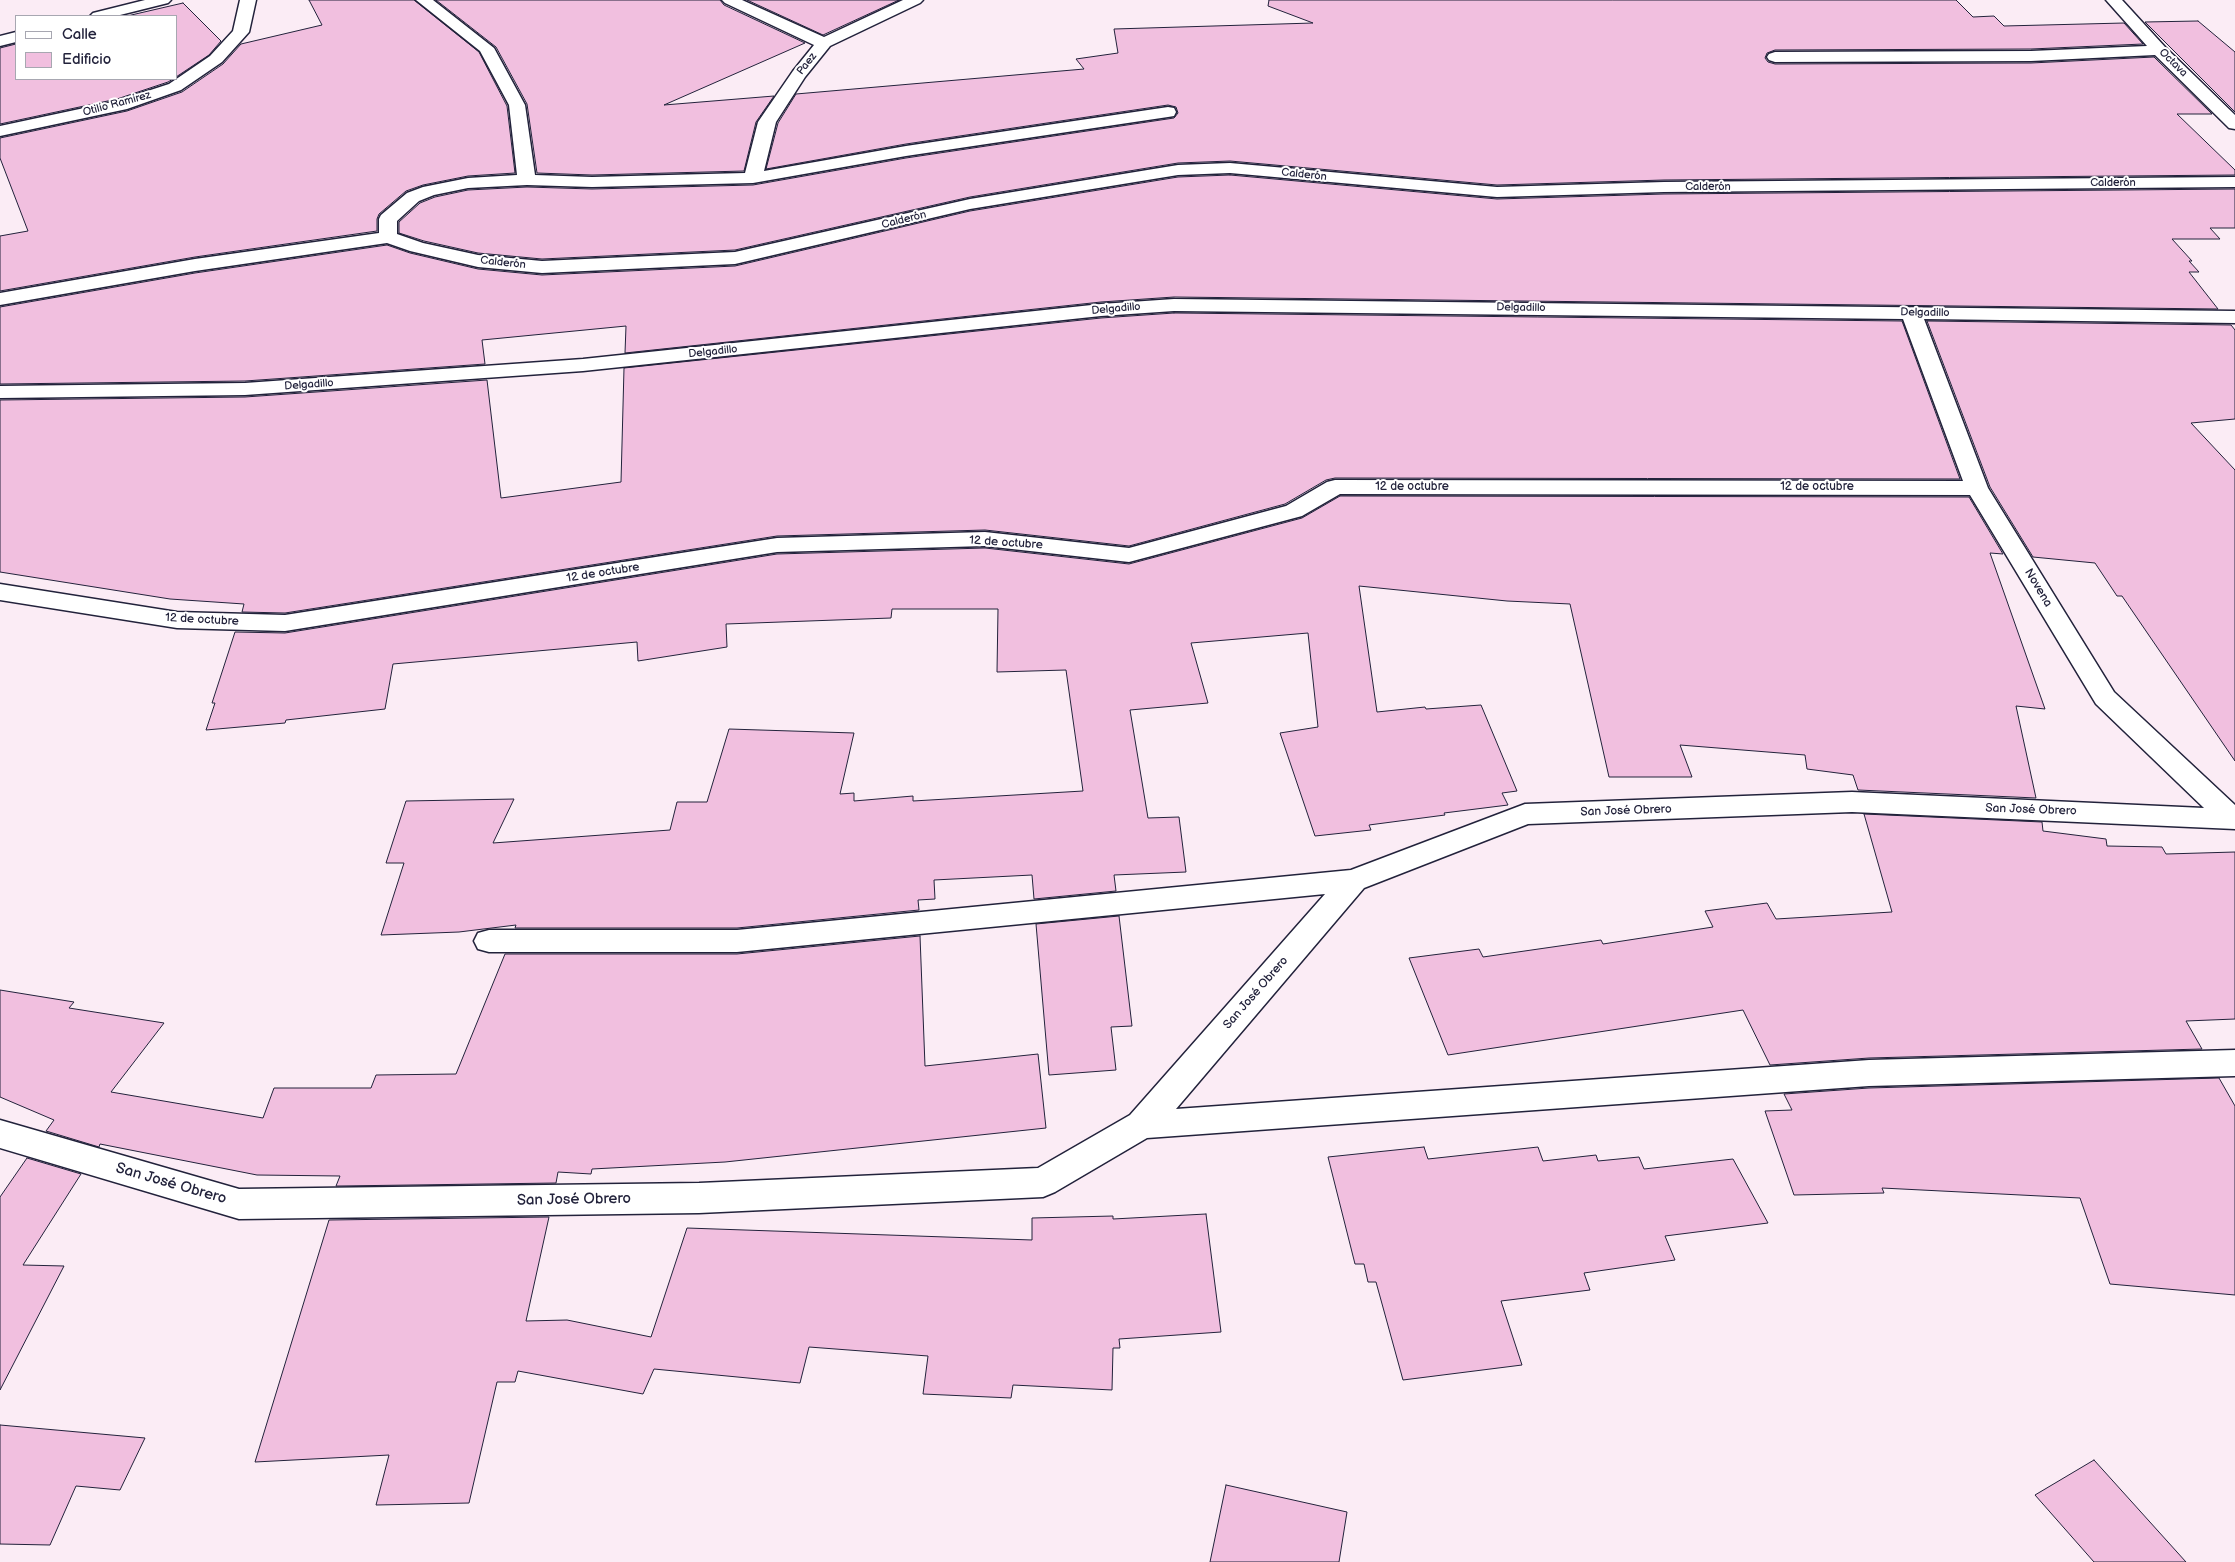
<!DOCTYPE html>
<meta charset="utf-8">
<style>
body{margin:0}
#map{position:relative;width:2235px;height:1562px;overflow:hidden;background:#fbecf5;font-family:"Balsamiq Sans",sans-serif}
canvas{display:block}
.legend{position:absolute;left:15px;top:15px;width:162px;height:65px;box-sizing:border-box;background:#fff;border:1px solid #a7a7b1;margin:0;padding:6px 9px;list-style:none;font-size:15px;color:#22223b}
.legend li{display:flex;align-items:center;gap:10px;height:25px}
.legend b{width:25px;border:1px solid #a7a7b1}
</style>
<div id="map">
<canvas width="2235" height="1562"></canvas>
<ul class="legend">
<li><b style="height:6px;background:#fff"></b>Calle</li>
<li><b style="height:14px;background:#f1bfdf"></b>Edificio</li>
</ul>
</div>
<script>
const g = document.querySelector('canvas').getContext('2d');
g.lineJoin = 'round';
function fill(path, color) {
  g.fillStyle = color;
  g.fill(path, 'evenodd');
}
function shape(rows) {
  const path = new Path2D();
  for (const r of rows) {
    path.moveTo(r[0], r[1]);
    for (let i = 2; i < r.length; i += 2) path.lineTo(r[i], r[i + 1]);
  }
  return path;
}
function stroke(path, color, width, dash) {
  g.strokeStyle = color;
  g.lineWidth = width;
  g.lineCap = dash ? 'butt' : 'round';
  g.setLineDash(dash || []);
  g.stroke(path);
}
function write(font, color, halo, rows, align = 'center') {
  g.font = font + ' "Balsamiq Sans",sans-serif';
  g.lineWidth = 4;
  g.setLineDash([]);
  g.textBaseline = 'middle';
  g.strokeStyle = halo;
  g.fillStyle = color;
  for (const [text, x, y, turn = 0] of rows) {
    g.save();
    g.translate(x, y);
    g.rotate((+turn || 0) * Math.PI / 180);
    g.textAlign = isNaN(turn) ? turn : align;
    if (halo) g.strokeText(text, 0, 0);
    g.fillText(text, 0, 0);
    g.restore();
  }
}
const building = shape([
 [309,0,414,0,479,52,507,106,515,173,468,176,423,185,406,191,379,214,377,219,377,231,195,257,0,291,0,236,28,231,0,158,0,138,127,111,182,92,223,64,241,44,322,25,309,0],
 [436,0,720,0,724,5,805,43,664,105,774,96,756,122,744,171,592,175,537,173,527,104,496,47,436,0],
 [747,0,899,0,823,35,747,0],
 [1269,0,1956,0,1973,17,1994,16,2004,26,2124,23,2143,44,2031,49,1775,50,1767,53,1765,58,1768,62,1775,64,2031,63,2154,57,2212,114,2177,114,2235,170,2235,175,1664,180,1497,185,1230,161,1178,163,970,197,735,250,542,259,478,253,424,241,399,233,399,222,420,203,435,197,468,190,527,187,592,189,753,185,906,158,1174,118,1178,113,1176,107,1168,105,906,144,766,169,778,123,796,94,1084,69,1076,59,1118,53,1114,29,1313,23,1268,6,1269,0],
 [183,3,221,41,209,55,176,77,176,16,127,16,183,3],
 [2198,21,2235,52,2235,112,2145,22,2198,21],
 [16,44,16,79,173,79,168,82,117,99,0,124,0,48,16,44],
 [1230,175,1497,199,1664,194,2235,189,2235,228,2210,228,2220,239,2172,239,2192,261,2189,261,2199,272,2189,272,2218,309,1174,297,1101,302,625,353,626,326,482,340,485,364,245,381,0,384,0,307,195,273,387,245,410,253,478,269,542,275,735,266,970,211,1178,177,1230,175],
 [1174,313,1902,321,1960,479,1335,478,1326,480,1285,504,1129,546,985,530,777,536,285,613,242,612,244,604,170,599,0,572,0,400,245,397,487,380,501,498,621,482,624,368,1101,318,1174,313],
 [1927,321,2231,325,2235,330,2235,419,2191,423,2235,470,2235,761,2122,596,2117,596,2095,563,2033,557,1990,487,1927,321],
 [1340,496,1969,497,2003,554,1990,553,2045,709,2016,706,2036,798,1858,790,1853,775,1807,769,1805,755,1680,745,1692,777,1609,777,1570,604,1507,601,1359,586,1377,712,1425,707,1426,709,1481,705,1517,791,1502,793,1508,805,1444,813,1445,815,1369,825,1371,830,1315,836,1280,733,1318,727,1308,633,1191,643,1208,703,1130,710,1148,818,1179,817,1186,872,1114,875,1116,891,1034,899,1032,875,934,880,935,899,918,900,919,910,737,928,515,928,516,925,459,932,381,935,404,863,386,863,406,801,514,799,493,843,670,830,677,802,707,802,729,729,854,733,840,794,854,793,854,801,913,796,913,801,1083,791,1066,670,997,672,998,609,892,609,891,618,726,624,727,647,638,661,637,642,393,664,385,709,286,720,285,723,206,730,215,703,212,703,235,632,285,633,777,554,985,548,1129,564,1302,518,1340,496],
 [1864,814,2042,822,2043,831,2106,839,2107,846,2162,847,2166,854,2235,852,2235,1019,2186,1021,2202,1049,1869,1058,1770,1065,1743,1010,1448,1055,1409,958,1479,949,1483,957,1601,940,1603,944,1713,927,1705,911,1767,903,1776,919,1892,912,1864,814],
 [1119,916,1132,1026,1111,1027,1116,1070,1049,1075,1036,924,1119,916],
 [920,936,925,1066,1038,1054,1046,1128,725,1162,592,1169,591,1174,558,1172,556,1183,339,1186,336,1186,340,1176,257,1175,100,1144,99,1147,46,1131,54,1120,0,1097,0,990,74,1002,69,1008,164,1023,111,1092,263,1118,274,1088,371,1088,376,1075,456,1074,505,954,737,954,920,936],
 [2219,1078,2235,1106,2235,1295,2110,1284,2080,1198,1882,1188,1884,1193,1794,1195,1765,1111,1792,1110,1784,1094,1869,1088,2219,1078],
 [1424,1147,1428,1159,1538,1147,1543,1161,1596,1155,1598,1161,1639,1157,1644,1169,1733,1159,1768,1223,1665,1236,1675,1260,1584,1273,1590,1290,1501,1301,1522,1365,1403,1380,1376,1282,1368,1282,1364,1264,1355,1264,1328,1157,1424,1147],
 [27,1158,81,1174,23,1265,64,1266,0,1390,0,1197,27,1158],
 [1206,1214,1221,1332,1119,1339,1120,1348,1113,1348,1112,1390,1013,1385,1011,1398,923,1394,928,1356,809,1347,800,1383,654,1369,643,1394,518,1371,515,1382,497,1382,469,1503,376,1505,389,1455,255,1462,329,1220,549,1217,526,1321,567,1320,651,1337,687,1228,1032,1240,1032,1218,1113,1216,1113,1219,1206,1214],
 [0,1425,145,1438,120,1490,76,1486,50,1545,0,1544,0,1425],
 [2094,1460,2186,1562,2094,1562,2035,1495,2094,1460],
 [1226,1485,1347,1512,1339,1562,1210,1562,1226,1485]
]);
fill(building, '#f1bfdf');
stroke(building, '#22223b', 1);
const minor = shape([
 [145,0,171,0,168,3,116,16,90,16,93,13,145,0],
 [240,0,256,0,249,32,222,62,181,90,127,109,0,136,0,126,117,101,169,84,210,56,233,31,240,0],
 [416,0,433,0,494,48,525,105,535,175,592,177,745,173,758,122,793,71,814,45,725,3,722,0,742,0,824,37,903,0,923,0,920,3,830,46,805,77,776,122,764,171,906,146,1168,107,1174,108,1176,112,1174,116,1168,117,906,156,753,183,592,187,527,185,468,188,434,195,419,201,397,221,397,234,423,243,478,255,542,261,735,252,970,199,1178,165,1230,163,1497,187,1664,182,2235,177,2235,187,1664,192,1497,197,1230,173,1178,175,970,209,735,264,542,273,478,267,410,251,387,243,195,271,0,305,0,293,195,259,379,233,379,219,381,215,407,193,423,187,468,178,517,175,509,105,480,51,416,0],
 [2106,0,2122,0,2165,47,2235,115,2235,129,2229,128,2155,55,2031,61,1775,62,1769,60,1767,57,1769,54,1775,52,2031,51,2147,46,2106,0],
 [16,32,16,42,0,46,0,36,16,32],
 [1174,299,2235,311,2235,323,1924,319,1988,488,2114,692,2235,805,2235,829,1852,812,1528,824,1364,888,1176,1109,1869,1060,2235,1050,2235,1076,1869,1086,1147,1138,1055,1192,1043,1197,699,1213,239,1219,0,1148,0,1120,239,1189,699,1183,1038,1168,1130,1115,1325,894,737,952,489,952,478,949,474,941,478,933,489,930,737,930,1351,870,1525,804,1852,792,2204,808,2096,704,1970,495,1340,494,1302,516,1129,562,985,546,777,552,285,631,177,628,0,600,0,584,177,612,285,615,777,538,985,532,1129,548,1286,506,1327,482,1335,480,1963,481,1903,319,1174,311,1101,316,583,371,245,395,0,398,0,386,245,383,583,359,1101,304,1174,299]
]);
stroke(minor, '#22223b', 3);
fill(minor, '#fff');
write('11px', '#22223b', '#fff', [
 ["Octava",2173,63,45],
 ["Paez",807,64,-52],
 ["Otilio Ramirez",117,104,-15],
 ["Calderón",1304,175,6],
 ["Calderón",2113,183],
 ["Calderón",1708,187],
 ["Calderón",904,220,-14],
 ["Calderón",503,263,6],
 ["Delgadillo",1521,308,1],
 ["Delgadillo",1116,309,-5],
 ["Delgadillo",1925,313,1],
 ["Delgadillo",713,352,-6],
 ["Delgadillo",309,385,-4]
]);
write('12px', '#22223b', '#fff', [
 ["12 de octubre",1412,487],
 ["12 de octubre",1817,487],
 ["12 de octubre",1006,543,4],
 ["12 de octubre",603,573,-9],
 ["Novena",2038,588,59],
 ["12 de octubre",202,620,3],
 ["San José Obrero",2031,810,2],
 ["San José Obrero",1626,811,-2],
 ["San José Obrero",1256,993,-49]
]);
write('15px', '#22223b', '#fff', [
 ["San José Obrero",171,1184,16],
 ["San José Obrero",574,1200,-1]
]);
</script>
